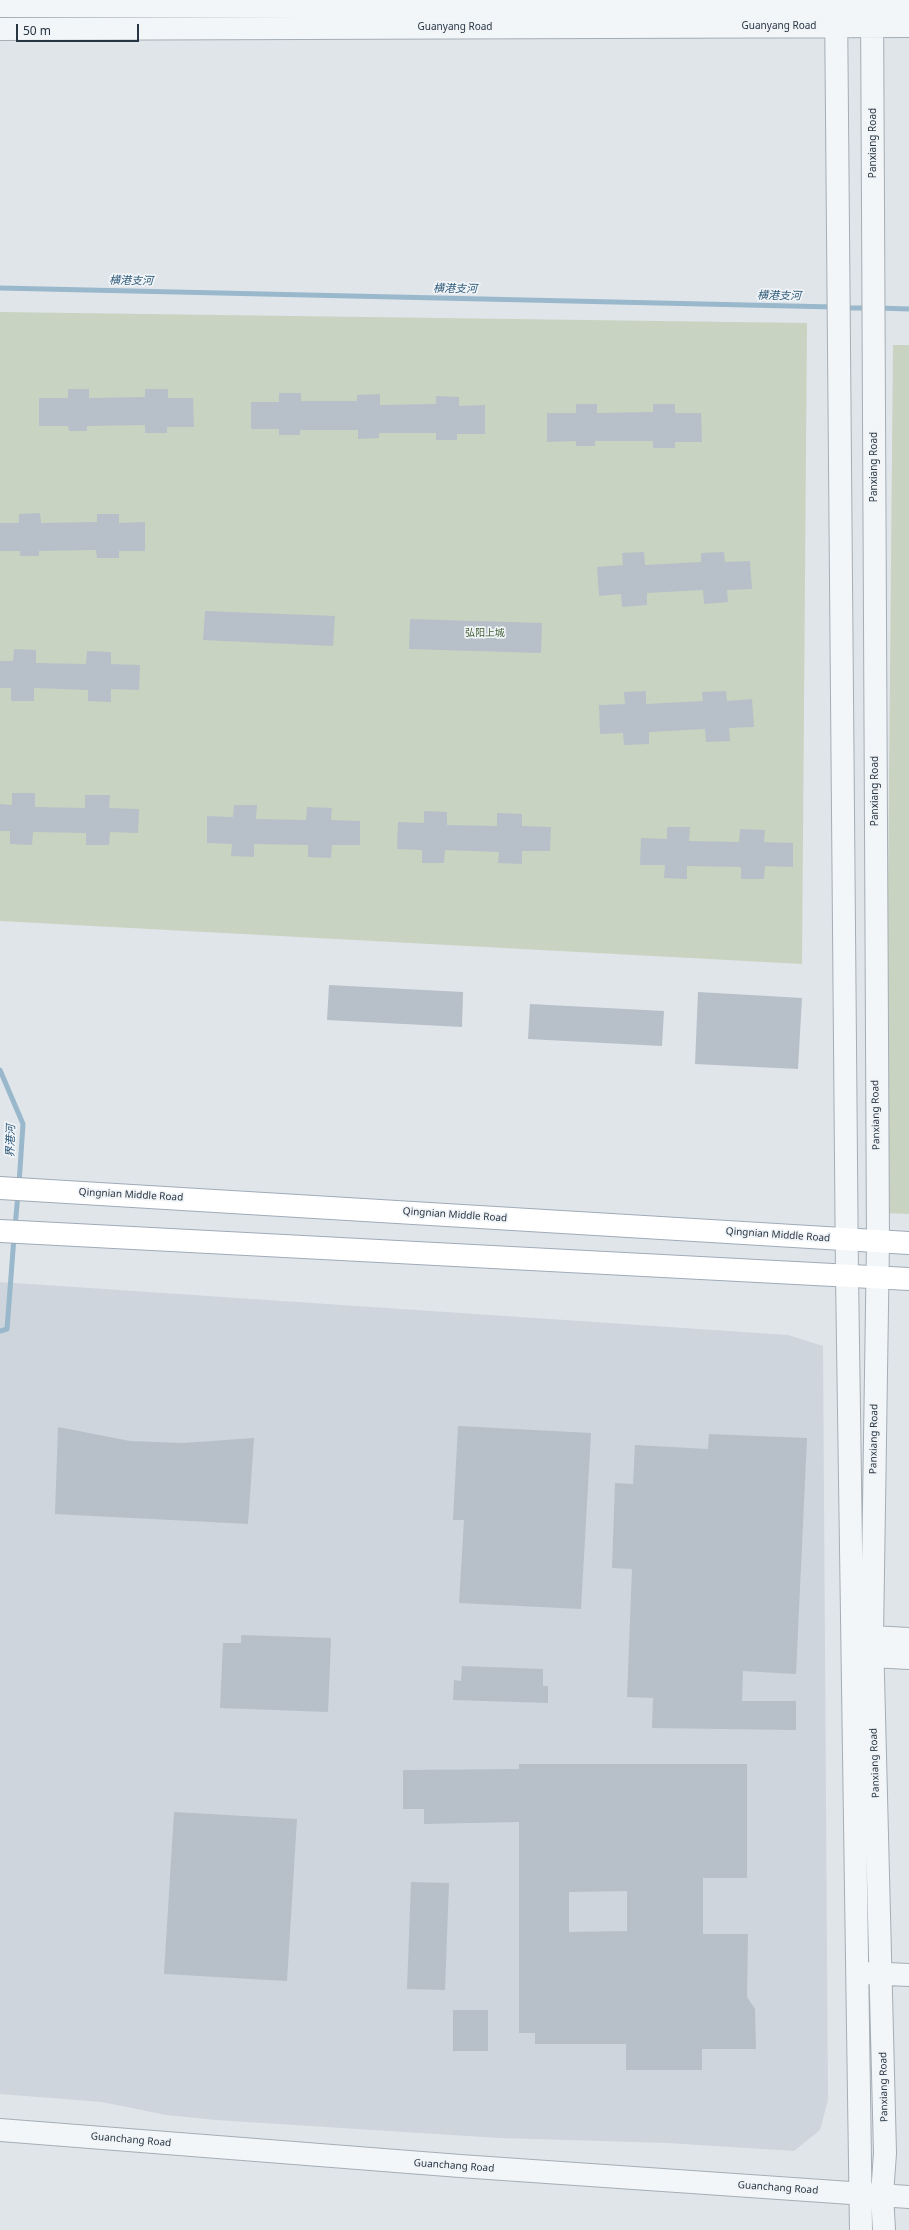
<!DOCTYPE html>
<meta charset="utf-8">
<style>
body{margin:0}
#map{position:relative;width:909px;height:2230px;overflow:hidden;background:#e0e5ea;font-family:"Noto Sans",sans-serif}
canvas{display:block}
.scale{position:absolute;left:16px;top:24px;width:123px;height:18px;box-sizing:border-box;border:2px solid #283543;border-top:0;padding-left:5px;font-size:12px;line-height:14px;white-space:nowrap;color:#283543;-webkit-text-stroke:3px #f0f4f7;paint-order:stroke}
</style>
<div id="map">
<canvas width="909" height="2230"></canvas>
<div class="scale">50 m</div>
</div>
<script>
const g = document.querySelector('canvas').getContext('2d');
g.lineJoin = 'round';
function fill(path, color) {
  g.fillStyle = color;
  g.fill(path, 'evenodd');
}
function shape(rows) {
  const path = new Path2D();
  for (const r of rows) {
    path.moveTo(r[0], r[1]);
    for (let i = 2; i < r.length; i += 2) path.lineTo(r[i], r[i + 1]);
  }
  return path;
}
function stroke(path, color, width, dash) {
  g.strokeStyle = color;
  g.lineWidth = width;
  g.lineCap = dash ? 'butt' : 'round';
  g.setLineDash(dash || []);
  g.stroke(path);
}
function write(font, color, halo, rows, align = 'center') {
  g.font = font + ' "Noto Sans","Noto Sans SC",sans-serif';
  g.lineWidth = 3.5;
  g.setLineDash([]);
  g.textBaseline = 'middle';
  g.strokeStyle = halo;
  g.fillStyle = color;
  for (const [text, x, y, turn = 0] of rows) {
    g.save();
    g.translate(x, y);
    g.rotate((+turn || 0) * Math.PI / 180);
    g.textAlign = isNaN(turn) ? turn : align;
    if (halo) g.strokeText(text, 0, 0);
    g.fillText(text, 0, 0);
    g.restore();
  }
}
fill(shape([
 [0,1282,788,1335,823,1346,828,2100,820,2130,794,2151,667,2143,499,2138,216,2120,166,2115,102,2102,0,2094]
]), '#ced5dc');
fill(shape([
 [0,312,807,323,802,964,0,921],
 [893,345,909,345,909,1214,885,1213]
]), '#c8d4c1');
stroke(shape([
 [0,288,834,307],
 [844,308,868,308],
 [878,308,909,309],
 [0,1070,23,1124,19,1184],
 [15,1227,18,1194],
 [0,1331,7,1329,14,1237]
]), '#99b8cc', 5);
fill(shape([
 [68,389,89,389,89,398,145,397,145,389,168,389,168,398,193,398,194,427,167,427,167,433,145,433,145,425,87,426,87,431,69,431,68,426,39,426,39,398,68,398],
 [279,393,301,393,301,401,357,401,357,395,380,394,380,405,436,404,436,396,459,397,459,406,485,405,485,434,457,434,457,440,436,440,436,433,379,433,379,438,358,439,358,430,300,430,300,435,279,435,279,429,251,429,251,402,279,402],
 [576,404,597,404,597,413,653,412,653,404,675,404,675,413,701,413,702,442,675,442,675,448,653,448,653,441,595,441,595,446,576,446,576,441,547,442,547,413,576,413],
 [40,513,41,523,97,522,97,514,119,514,119,523,145,522,145,551,119,551,119,558,97,558,96,550,39,551,39,556,20,556,20,551,0,551,0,523,19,523,19,514],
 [644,552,645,565,701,562,701,553,724,552,725,562,750,561,752,589,727,590,728,602,704,604,703,590,647,593,647,605,622,607,621,594,599,596,597,567,623,565,622,553],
 [205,611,335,616,333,646,203,640],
 [410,619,542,623,541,653,409,649],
 [14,649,36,650,36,663,86,664,87,651,111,652,111,664,140,665,139,690,111,689,111,702,88,701,88,690,34,688,34,701,11,701,11,688,0,688,0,661,13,661],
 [646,691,646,704,703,701,702,692,726,691,727,701,752,699,754,727,729,728,730,741,706,742,705,729,649,732,649,744,624,745,623,733,600,734,599,705,625,704,624,692],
 [12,793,35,793,35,807,85,808,85,795,110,795,109,808,139,809,138,833,110,832,109,845,86,845,86,833,33,832,32,845,10,844,10,831,0,831,0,804,12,805],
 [234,805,257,805,256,819,306,820,307,807,332,808,331,820,360,821,360,845,332,845,331,858,308,857,308,845,254,844,254,857,231,856,232,844,207,843,207,816,233,817],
 [424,811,447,812,447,825,497,826,497,813,522,814,522,826,551,827,550,851,522,851,522,864,498,863,499,852,445,850,444,863,422,863,422,850,397,849,398,822,424,823],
 [667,827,690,827,689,841,739,842,740,829,765,830,764,842,793,843,793,867,765,866,764,879,741,879,741,867,687,866,687,879,664,878,665,865,640,865,641,838,667,839],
 [329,985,463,992,462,1027,327,1020],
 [698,992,802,998,798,1069,695,1064],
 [530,1004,664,1011,662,1046,528,1039],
 [458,1426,591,1433,581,1609,459,1603,464,1520,453,1520],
 [58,1427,130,1441,183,1443,254,1438,248,1524,55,1514],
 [709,1434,807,1438,796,1674,743,1671,742,1701,796,1701,796,1730,652,1728,653,1698,627,1697,632,1569,612,1568,615,1483,633,1484,635,1445,708,1449],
 [241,1635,331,1638,328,1712,220,1708,223,1643,241,1643],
 [462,1666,543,1669,543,1686,548,1686,548,1703,453,1700,454,1680,461,1681],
 [519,1764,747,1764,747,1878,703,1878,703,1934,748,1934,747,1997,755,2009,756,2049,702,2049,702,2070,626,2070,626,2044,535,2044,535,2033,519,2033,519,1822,424,1824,424,1809,403,1809,403,1770,519,1769],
 [627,1891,627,1931,569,1932,569,1892],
 [174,1812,297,1819,287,1981,164,1974],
 [411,1882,449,1883,445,1990,407,1989],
 [453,2010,488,2010,488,2051,453,2051]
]), '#b7bfc8');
const minor = shape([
 [836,0,847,1275,861,2230],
 [872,0,878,1241,872,1637,885,2153,882,2195,884,2230],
 [0,6,909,6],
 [0,29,909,26],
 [859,1645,872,1637,909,1639],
 [858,1652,872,1656,909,1658],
 [867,1973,909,1975],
 [0,2130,460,2166,909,2197]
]);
const major = shape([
 [0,1188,909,1243],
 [0,1231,909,1279]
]);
stroke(minor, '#a5adb5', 24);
stroke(major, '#9fabb7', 24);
stroke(minor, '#f3f6f8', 22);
stroke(major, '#fff', 22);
write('10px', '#283543', '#f0f4f7', [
 ["Guanyang Road",779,26],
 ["Guanyang Road",455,27],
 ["Panxiang Road",873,143,-90],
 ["Panxiang Road",874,467,-90],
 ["Panxiang Road",875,791,-90],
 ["Panxiang Road",876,1115,-91],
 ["Qingnian Middle Road",131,1195,3],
 ["Qingnian Middle Road",455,1215,4],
 ["Qingnian Middle Road",778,1235,4],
 ["Panxiang Road",874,1439,-89],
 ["Panxiang Road",875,1763,-92],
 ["Panxiang Road",884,2087,-91],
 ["Guanchang Road",131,2140,5],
 ["Guanchang Road",454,2166,4],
 ["Guanchang Road",778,2188,4]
]);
write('10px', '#425f34', '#f0f4f7', [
 ["弘阳上城",485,633]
]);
write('italic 11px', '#2f5a79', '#f0f4f7', [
 ["横港支河",131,281,1],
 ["横港支河",455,289,1],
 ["横港支河",779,296,1],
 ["界港河",11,1141,-89]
]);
</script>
